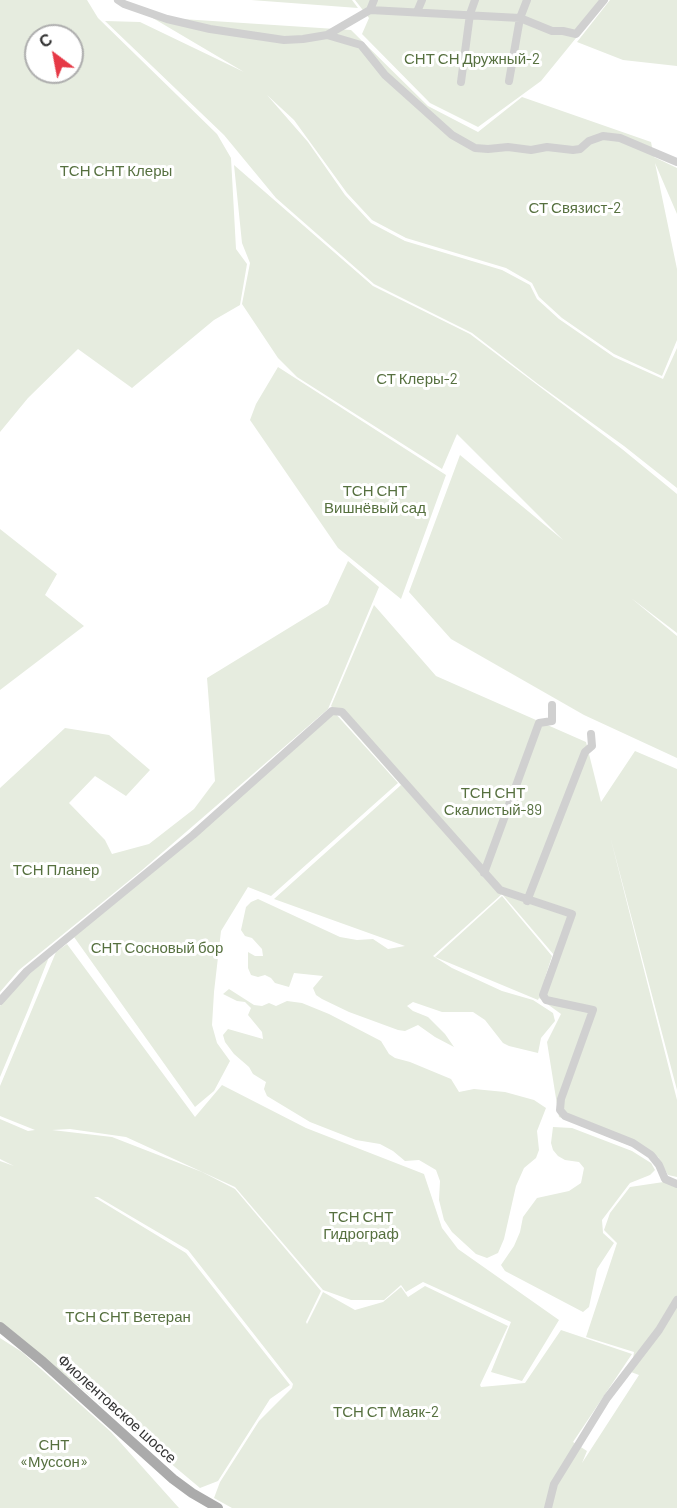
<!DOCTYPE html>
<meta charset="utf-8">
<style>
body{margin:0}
#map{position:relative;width:677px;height:1508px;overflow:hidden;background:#fff;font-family:Barlow,sans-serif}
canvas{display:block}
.north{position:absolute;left:24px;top:24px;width:60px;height:60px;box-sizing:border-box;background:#fff;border:2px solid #adadad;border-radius:50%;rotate:328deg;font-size:16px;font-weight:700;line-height:24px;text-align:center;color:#333}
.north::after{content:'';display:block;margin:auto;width:21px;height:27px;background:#e63946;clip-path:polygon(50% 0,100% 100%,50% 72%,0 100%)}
</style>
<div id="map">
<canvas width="677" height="1508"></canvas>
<div class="north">С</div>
</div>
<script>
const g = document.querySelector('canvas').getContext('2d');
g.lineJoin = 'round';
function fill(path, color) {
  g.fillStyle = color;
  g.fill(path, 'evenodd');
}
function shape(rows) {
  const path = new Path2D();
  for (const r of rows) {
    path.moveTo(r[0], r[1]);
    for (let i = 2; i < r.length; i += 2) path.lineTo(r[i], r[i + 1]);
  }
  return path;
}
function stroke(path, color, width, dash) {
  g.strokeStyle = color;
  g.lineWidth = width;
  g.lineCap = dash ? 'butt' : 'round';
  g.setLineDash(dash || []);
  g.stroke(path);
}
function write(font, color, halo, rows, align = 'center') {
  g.font = font + ' Barlow,sans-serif';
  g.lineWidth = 6;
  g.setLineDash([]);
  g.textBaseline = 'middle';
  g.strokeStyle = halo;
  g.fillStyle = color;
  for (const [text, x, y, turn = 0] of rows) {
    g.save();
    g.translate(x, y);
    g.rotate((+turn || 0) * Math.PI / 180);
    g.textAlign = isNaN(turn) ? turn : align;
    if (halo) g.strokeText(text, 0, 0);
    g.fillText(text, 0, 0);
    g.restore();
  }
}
fill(shape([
 [0,0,87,0,98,18,217,134,231,158,236,249,247,264,240,305,214,320,132,388,78,349,28,398,0,432],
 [36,36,72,36,72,72,36,72],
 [251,0,352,0,358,8],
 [355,0,607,0,541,81,478,127,430,103,362,34,369,18],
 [610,0,677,0,677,66,623,60,577,42],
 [151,17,351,30,428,106,478,132,522,97,651,142,654,157,677,168,677,214,655,163,677,269,677,340,662,376,614,354,562,318,539,297,532,283,506,268,406,238,372,220,347,193,294,120,267,95,308,142,345,195,371,223,405,241,502,270,530,285,537,299,559,319,614,357,663,379,677,348,677,488,624,446,538,384,472,333,374,284,276,198,224,135,105,21,140,22,244,72],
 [234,165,373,286,470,334,622,449,677,494,677,633,631,598,677,636,677,758,584,715,451,639,409,592,460,455,563,540,457,434,442,469,297,377,278,358,242,304,250,263,242,243],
 [278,367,446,475,401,599,338,548,250,420,256,404],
 [0,529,57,574,45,595,84,626,0,690],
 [348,561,379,587,328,709,141,871,19,970,0,992,0,788,65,728,109,735,150,770,126,796,95,776,69,803,105,840,112,854,149,844,194,809,215,781,207,678,328,604],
 [374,605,436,676,586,742,601,802,635,751,677,769,677,1090,610,836,677,1100,677,1177,668,1175,658,1157,559,1117,547,1042,561,1014,539,998,538,1000,435,957,502,896,552,956,544,981,554,955,502,894,433,956,452,968,502,991,533,1000,553,1013,555,1021,541,1038,538,1053,509,1046,503,1043,485,1020,473,1012,442,1012,413,1002,407,1006,413,1011,428,1017,445,1034,454,1047,435,1037,418,1025,405,1031,398,1030,349,1012,322,999,316,995,313,988,323,976,294,973,289,987,275,983,271,978,265,975,258,977,251,975,248,968,248,952,255,956,263,956,262,949,252,938,245,936,241,930,246,907,251,902,258,899,340,937,357,940,373,939,388,949,405,946,274,899,401,785,331,706],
 [334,712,398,783,271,896,248,887,221,931,214,992,212,1025,217,1043,230,1061,214,1091,195,1107,74,937],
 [67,944,195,1117,222,1085,306,1128,424,1174,442,1228,458,1249,559,1320,522,1381,491,1372,511,1322,423,1282,406,1292,401,1285,384,1300,351,1300,323,1290,235,1187,126,1137,70,1129,52,1130,112,1137,202,1172,235,1189,321,1291,306,1322,307,1324,323,1292,355,1310,383,1302,401,1287,408,1297,425,1286,508,1326,480,1385,481,1387,525,1383,561,1330,632,1354,573,1442,587,1451,582,1463,639,1375,631,1372,634,1352,586,1337,617,1243,604,1230,610,1213,630,1187,677,1180,677,1508,232,1508,214,1498,220,1482,259,1421,292,1388,293,1384,188,1250,98,1197,94,1197,186,1253,290,1385,270,1399,218,1481,200,1488,76,1384,0,1333,0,1161,14,1166,0,1159,0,1119,28,1131,35,1130,0,1116,0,1086,56,952],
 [49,957,28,1010,0,1077,0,1006,21,981],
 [229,989,254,1005,262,1006,269,1003,276,1006,287,1001,302,1003,329,1014,381,1041,389,1054,395,1058,410,1062,451,1079,459,1092,474,1089,505,1092,534,1100,546,1108,537,1131,539,1150,536,1158,524,1168,516,1186,504,1239,498,1253,487,1258,476,1254,452,1232,444,1220,439,1200,440,1181,436,1170,419,1160,405,1161,393,1151,380,1144,356,1140,310,1122,267,1096,264,1089,266,1082,253,1074,249,1067,234,1054,225,1042,223,1035,228,1029,263,1039,262,1032,248,1015,251,1008,245,1002,237,1001,223,994],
 [553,1127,572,1128,632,1151,651,1163,655,1170,650,1175,630,1183,602,1220,603,1233,614,1243,597,1269,589,1307,583,1312,505,1271,501,1265,514,1246,520,1232,523,1217,537,1198,569,1191,581,1183,584,1168,579,1162,565,1160,558,1156,553,1150,551,1143],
 [0,1338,22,1352,111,1432,179,1508,0,1508]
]), '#e6ecdf');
stroke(shape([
 [118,0,124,4,167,19,210,29,284,40,303,39,327,35,370,10,374,0],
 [370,10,520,18,552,31,563,31,576,34,604,0],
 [417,12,422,0],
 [327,35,361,45,385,75,452,135,475,148,488,149,508,147,531,150,547,147,573,150,580,149,589,141,603,136,620,138,677,162],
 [509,81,520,18,527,0],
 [461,82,470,14,475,0],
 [484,873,539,723,552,721,552,705],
 [527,901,585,752,592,746,591,734],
 [0,1001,27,971,193,835,332,711,342,712,500,890,572,914,543,995,546,1000,593,1010,561,1099,560,1110,565,1116,633,1143,651,1155,659,1165,665,1179,677,1184],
 [548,1508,554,1484,607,1398,659,1330,677,1300]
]), '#d0d0d0', 8);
stroke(shape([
 [0,1327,43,1362,173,1479,192,1493,218,1508]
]), '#ababab', 10);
write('15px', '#56703f', '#fff', [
 ["СНТ СН Дружный-2",472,59],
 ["ТСН СНТ Клеры",116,171],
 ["СТ Связист-2",575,208],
 ["СТ Клеры-2",417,379],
 ["ТСН СНТ",375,491],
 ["Вишнёвый сад",375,508],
 ["ТСН СНТ",493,793],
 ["Скалистый-89",493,810],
 ["ТСН Планер",56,870],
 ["СНТ Сосновый бор",157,948],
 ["ТСН СНТ",361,1217],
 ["Гидрограф",361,1234],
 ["ТСН СНТ Ветеран",128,1317],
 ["ТСН СТ Маяк-2",386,1412],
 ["СНТ",54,1445],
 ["«Муссон»",54,1462]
]);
write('15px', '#333', '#fff', [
 ["Фиолентовское шоссе",117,1409,42]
]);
</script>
